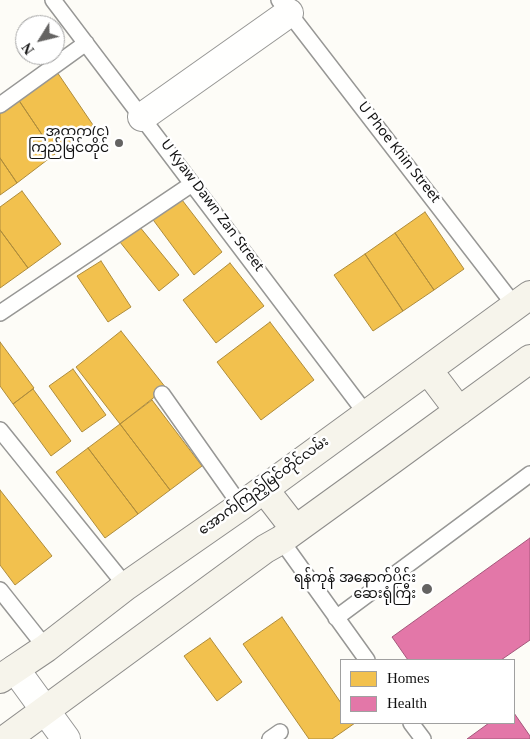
<!DOCTYPE html>
<meta charset="utf-8">
<style>
body{margin:0}
#map{position:relative;width:530px;height:739px;overflow:hidden;background:#fdfcf7;font-family:Georgia,serif}
canvas{display:block}
.legend{position:absolute;left:340px;top:659px;width:175px;height:65px;box-sizing:border-box;background:#fff;border:1px solid #a0a0a0;margin:0;padding:6px 9px;list-style:none;font-size:15px;color:#111}
.legend li{display:flex;align-items:center;gap:10px;height:25px}
.legend b{width:25px;border:1px solid #a0a0a0}
.north{position:absolute;left:15px;top:15px;width:50px;height:50px;box-sizing:border-box;background:#fff;border:1px solid #a0a0a0;border-radius:50%;rotate:234deg;font-size:14px;font-weight:700;line-height:20px;text-align:center;color:#111}
.north::after{content:'';display:block;margin:auto;width:18px;height:22px;background:#646362;clip-path:polygon(50% 0,100% 100%,50% 72%,0 100%)}
</style>
<div id="map">
<canvas width="530" height="739"></canvas>
<ul class="legend">
<li><b style="height:14px;background:#f2c14e"></b>Homes</li>
<li><b style="height:14px;background:#e377a8"></b>Health</li>
</ul>
<div class="north">N</div>
</div>
<script>
const g = document.querySelector('canvas').getContext('2d');
g.lineJoin = 'round';
function fill(path, color) {
  g.fillStyle = color;
  g.fill(path, 'evenodd');
}
function shape(rows) {
  const path = new Path2D();
  for (const r of rows) {
    path.moveTo(r[0], r[1]);
    for (let i = 2; i < r.length; i += 2) path.lineTo(r[i], r[i + 1]);
  }
  return path;
}
function stroke(path, color, width, dash) {
  g.strokeStyle = color;
  g.lineWidth = width;
  g.lineCap = dash ? 'butt' : 'round';
  g.setLineDash(dash || []);
  g.stroke(path);
}
function write(font, color, halo, rows, align = 'center') {
  g.font = font + ' Georgia,"Noto Sans Myanmar",serif';
  g.lineWidth = 5;
  g.setLineDash([]);
  g.textBaseline = 'middle';
  g.strokeStyle = halo;
  g.fillStyle = color;
  for (const [text, x, y, turn = 0] of rows) {
    g.save();
    g.translate(x, y);
    g.rotate((+turn || 0) * Math.PI / 180);
    g.textAlign = isNaN(turn) ? turn : align;
    if (halo) g.strokeText(text, 0, 0);
    g.fillText(text, 0, 0);
    g.restore();
  }
}
const homes = shape([
 [57,72,93,125,55,154,18,99,57,72],
 [18,99,55,154,17,183,0,158,0,111,18,99],
 [0,158,17,183,0,195,0,158],
 [22,191,61,244,28,268,0,230,0,207,22,191],
 [179,196,222,252,194,275,151,217,179,196],
 [425,212,464,269,434,290,395,233,425,212],
 [139,226,179,275,159,291,120,242,139,226],
 [0,230,28,268,0,288,0,230],
 [395,233,434,290,403,311,365,254,395,233],
 [365,254,403,311,373,331,334,275,365,254],
 [101,261,131,307,108,322,77,276,101,261],
 [230,263,264,306,216,343,183,300,230,263],
 [270,322,314,380,261,420,217,362,270,322],
 [121,331,166,388,120,424,76,367,121,331],
 [0,342,34,388,13,404,0,386,0,342],
 [73,369,106,415,82,432,49,386,73,369],
 [33,389,71,441,51,456,13,404,33,389],
 [152,400,202,466,170,490,120,424,152,400],
 [120,424,170,490,138,514,88,448,120,424],
 [88,448,138,514,105,538,56,472,88,448],
 [0,490,52,556,15,585,0,565,0,490],
 [282,617,341,703,341,723,355,723,332,739,309,739,243,644,282,617],
 [210,638,242,682,217,701,184,656,210,638]
]);
fill(homes, '#f2c14e');
stroke(homes, '#ae8c3c', 1);
const health = shape([
 [530,538,530,640,501,660,408,660,392,637,530,538],
 [514,713,530,736,530,739,467,739,489,723,514,723,514,713]
]);
fill(health, '#e377a8');
stroke(health, '#a4587b', 1);
const lane = shape([
 [53,0,367,415],
 [279,0,515,306],
 [0,105,86,43],
 [0,313,192,184],
 [162,394,241,506],
 [0,430,126,586],
 [281,540,367,660],
 [0,590,46,648],
 [336,618,530,474],
 [411,723,423,739],
 [270,739,280,732]
]);
const street = shape([
 [142,117,289,13],
 [15,669,66,739]
]);
const secondary = shape([
 [428,370,459,411],
 [264,489,295,529],
 [0,679,46,648,126,586,241,506,530,295],
 [6,739,265,549,281,540,393,459,530,359]
]);
stroke(lane, '#979795', 18);
stroke(street, '#979795', 30);
stroke(secondary, '#8e8d8b', 30);
stroke(lane, '#fffffe', 15);
stroke(street, '#fffffe', 28);
stroke(secondary, '#f6f4eb', 28);
for (const [x, y, r, color] of [
 [119,143,5,"#646362"],
 [427,589,6,"#646362"]
]) {
  const dot = new Path2D();
  dot.arc(x, y, r, 0, 2 * Math.PI);
  g.fillStyle = color;
  g.fill(dot);
  stroke(dot, '#fff', 2);
}
write('14px', '#111', '#fff', [
 ["အထက(၄)",109,135],
 ["ကြည်မြင်တိုင်",109,151],
 ["ရန်ကုန် အနောက်ပိုင်း",416,581],
 ["ဆေးရုံကြီး",416,597]
], 'right');
write('14px', '#111', '#fff', [
 ["U Phoe Khin Street",397,154,52],
 ["U Kyaw Dawn Zan Street",210,207,53],
 ["အောက်ကြည့်မြင်တိုင်လမ်း",265,488,-36]
]);
</script>
